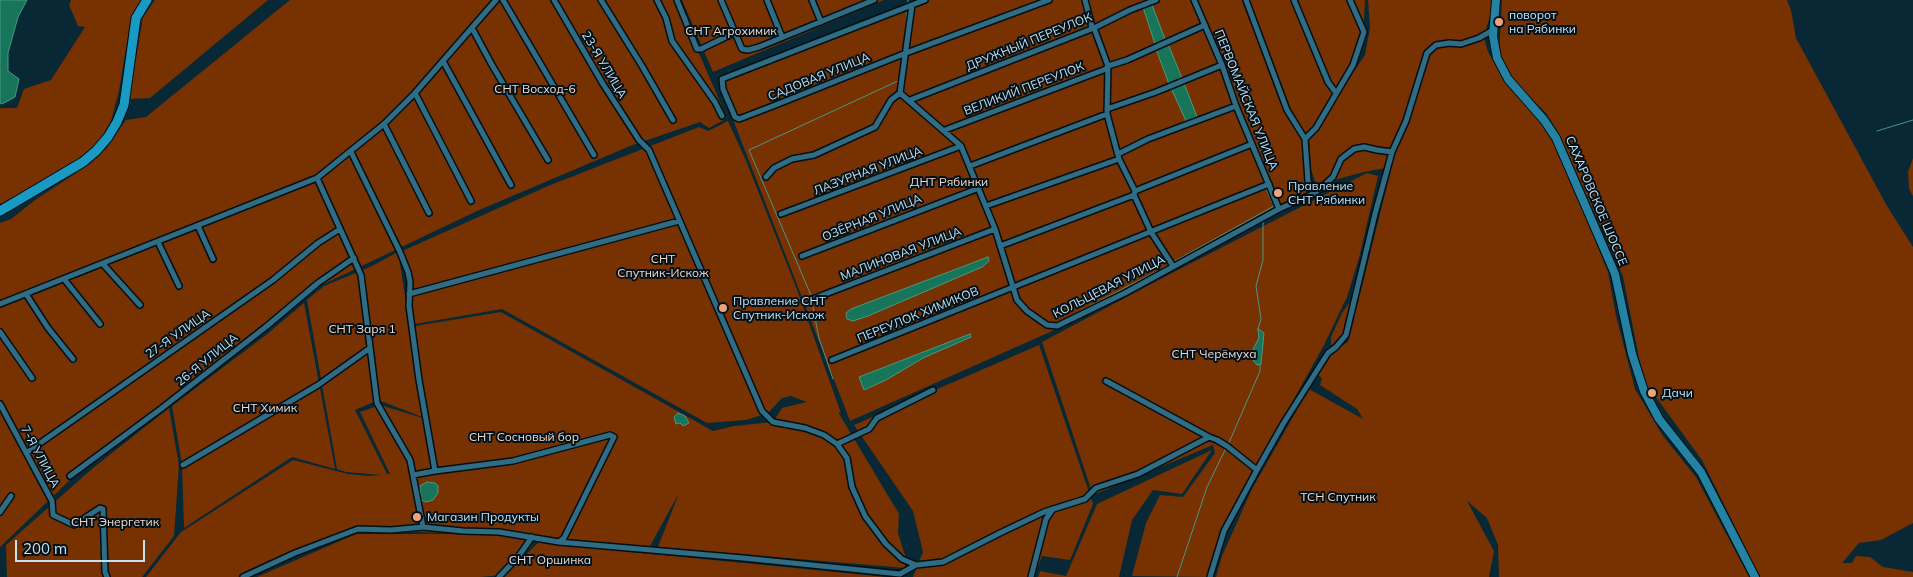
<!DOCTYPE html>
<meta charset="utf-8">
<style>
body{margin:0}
#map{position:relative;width:1913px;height:577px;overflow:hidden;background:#072834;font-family:Mulish,sans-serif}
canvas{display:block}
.scale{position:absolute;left:15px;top:540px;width:130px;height:22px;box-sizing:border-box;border:2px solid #c4e2ef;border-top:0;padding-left:6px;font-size:15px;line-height:18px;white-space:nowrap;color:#c4e2ef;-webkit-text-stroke:4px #001019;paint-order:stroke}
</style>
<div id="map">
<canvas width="1913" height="577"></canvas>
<div class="scale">200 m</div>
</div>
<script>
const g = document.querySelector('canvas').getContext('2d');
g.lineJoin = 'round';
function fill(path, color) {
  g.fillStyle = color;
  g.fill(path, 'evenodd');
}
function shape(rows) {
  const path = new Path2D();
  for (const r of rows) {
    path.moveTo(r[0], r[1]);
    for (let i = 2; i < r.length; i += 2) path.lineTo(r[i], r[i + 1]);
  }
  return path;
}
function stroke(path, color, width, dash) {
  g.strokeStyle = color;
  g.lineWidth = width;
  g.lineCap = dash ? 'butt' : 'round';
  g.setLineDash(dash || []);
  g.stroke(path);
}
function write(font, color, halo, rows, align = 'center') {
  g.font = font + ' Mulish,sans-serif';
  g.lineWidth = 4;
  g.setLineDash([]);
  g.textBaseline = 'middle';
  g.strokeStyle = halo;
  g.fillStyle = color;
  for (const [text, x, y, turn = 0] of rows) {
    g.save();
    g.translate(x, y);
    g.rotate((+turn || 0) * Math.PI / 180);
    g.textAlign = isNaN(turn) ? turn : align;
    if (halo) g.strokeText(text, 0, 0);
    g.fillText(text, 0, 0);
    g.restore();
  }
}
fill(shape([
 [71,0,142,0,130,24,119,91,111,121,98,143,83,155,63,170,2,204,0,203,0,108,17,108,24,89,51,80,85,27,78,26,69,5],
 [155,0,268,0,150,98,129,99,143,17],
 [290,0,676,0,727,118,709,128,700,122,630,146,477,211,322,285,71,479,0,547,0,223,11,219,35,200,90,164,107,148,126,120,146,117],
 [682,0,884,0,713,72],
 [922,0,1365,0,1363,40,1310,137,1365,55,1370,28,1368,0,1492,0,1491,12,1485,33,1460,43,1448,42,1437,44,1437,46,1449,44,1461,45,1484,37,1488,52,1506,83,1545,126,1554,140,1608,272,1616,316,1635,389,1663,436,1696,477,1749,577,1499,577,1498,545,1487,518,1467,501,1494,551,1489,577,1216,577,1222,556,1252,489,1309,389,1363,419,1357,409,1320,385,1322,378,1316,374,1335,350,1348,342,1391,170,1386,168,1364,172,1316,185,1311,169,1309,138,1306,142,1310,181,1314,194,1050,332,850,421,718,81],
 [1502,0,1787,0,1791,10,1796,38,1887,206,1913,247,1913,523,1881,540,1859,543,1842,563,1852,563,1856,556,1870,557,1883,567,1913,572,1913,577,1760,577,1702,460,1647,385,1639,358,1623,276,1558,132,1546,113,1515,82,1506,68,1499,54],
 [728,121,747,163,796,287,841,413,838,412,899,514,898,533,905,555,905,568,658,547,679,493,649,548,541,536,511,535,524,537,532,545,502,575,480,577,257,577,356,534,474,534,359,530,242,577,146,577,181,532,293,460,348,474,369,476,382,475,346,472,337,469,307,300,324,286,370,267,398,252,425,418,378,400,355,410,387,474,390,474,360,412,380,405,426,419,412,327,421,325,501,312,713,431,734,426,773,422,782,408,807,402,791,396,782,398,768,413,746,420,707,423,502,309,415,324,400,252,548,186,699,127,708,131],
 [1913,158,1913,196,1909,189,1908,172],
 [1367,173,1378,176,1359,258,1347,297,1324,345,1225,523,1208,577,1132,576,1146,523,1160,495,1183,497,1215,453,1213,445,1093,495,1042,342,1170,274],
 [1350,302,1347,329,1331,346,1331,337,1342,313],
 [304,303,335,469,292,457,184,528,182,464,172,406,266,335],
 [1039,345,1093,504,1070,560,1042,556,1034,577,913,577,923,552,913,511,854,425],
 [169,408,179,465,174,536,142,577,7,577,6,545,93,468],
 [1212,450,1182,494,1153,490,1132,520,1119,577,1038,577,1040,571,1066,576,1097,504],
 [539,542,601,549,886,577,503,577]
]), '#783202');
const water = shape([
 [0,0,27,0,18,17,8,53,8,71,19,79,15,97,2,104,0,103,0,0],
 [1152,5,1165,39,1155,44,1143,7,1152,5],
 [1168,44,1182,78,1169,84,1156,49,1168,44],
 [1184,83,1197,117,1192,121,1186,121,1171,88,1184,83],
 [988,257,989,261,982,267,868,316,853,321,847,319,846,313,851,309,988,257],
 [1258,329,1264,333,1261,364,1257,365,1253,360,1253,349,1259,338,1258,329],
 [970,334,971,337,923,358,886,380,864,390,859,377,970,334],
 [678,413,685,416,689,423,683,426,680,423,676,424,674,417,678,413],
 [427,482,435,483,438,486,438,493,433,500,426,502,421,500,420,486,427,482]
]);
fill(water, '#177659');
stroke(water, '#4b9686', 1);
stroke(shape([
 [908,3,908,0],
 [1204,29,1218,64],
 [905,39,907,11],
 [1221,69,1225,80],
 [1877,131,1913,120],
 [1252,150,1264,182],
 [1175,261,1274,206,1266,189],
 [1059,322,1169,265],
 [1258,329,1261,319,1256,286,1263,260,1263,222],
 [833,379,819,338,810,293,749,150,900,80],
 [1228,445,1260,371,1260,364],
 [1177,577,1207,487,1226,448]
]), '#4b9686', 1);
const street = shape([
 [503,0,594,155],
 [554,0,603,84,639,140,649,150,762,411,773,422,805,428,824,435,837,444,847,458,852,487,865,516,886,544,902,559,916,565],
 [601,0,642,66,673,120],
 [657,0,666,18,672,41,715,102,722,116],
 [677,0,697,49,701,49,734,33],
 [721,0,742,49,748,50,759,47,874,0],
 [767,0,782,37],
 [812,0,821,22],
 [925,0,722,79,723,89,735,117,739,119,778,104,906,53,1049,0],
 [1085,0,1092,27,1094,28,1108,66,1107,114,1119,159,1135,191,1134,195,1151,232,1173,266],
 [1194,0,1222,65,1236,106,1279,209],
 [1246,0,1287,110,1305,139,1308,181,1315,193],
 [1294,0,1328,82,1336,93],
 [912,5,900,93,961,146,995,229,1017,300,1027,311,1047,325,1057,326,1125,293,1279,209,1315,193,1333,177,1341,159,1354,149,1364,147,1377,150,1392,152],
 [472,28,492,65,548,160],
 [443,61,511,185],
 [415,93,471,201],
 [910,100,1094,28,1130,10,1156,0],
 [1107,109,1156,92,1222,65],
 [384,124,429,213],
 [945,130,1106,69,1108,66,1127,60,1205,25],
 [1305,139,1316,128,1353,65,1364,32,1350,0],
 [351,152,400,252,408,272,410,282,409,306,419,380,435,471,413,475],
 [1118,154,1148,139,1236,106],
 [970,166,1107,114],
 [766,177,774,168,792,159,814,155,875,127,891,100,900,93],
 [317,178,361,275,377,403,410,460,423,527],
 [1135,191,1252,144],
 [986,206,1119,159],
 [781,214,961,146],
 [198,226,213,259],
 [158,242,179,286],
 [1000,246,1134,195],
 [802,256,979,188],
 [103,264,140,305],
 [64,279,100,324],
 [26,294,48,328,73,359],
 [409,294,679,221],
 [815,298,995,229],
 [0,304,317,178,384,124,415,93,496,0],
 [0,332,32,378],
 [832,360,1269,184],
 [1106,381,1209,437],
 [0,404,52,501,53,515,74,525,100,508,103,509,105,572,107,577],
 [837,444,869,429,877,418,933,390],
 [26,453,273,280,318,243,340,229],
 [183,465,318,385,370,348],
 [435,471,513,461,610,435,614,437,564,538,559,542],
 [70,476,162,408,267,326,318,283,354,258],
 [0,512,11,496],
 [243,577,295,553,358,529,391,530,423,527,463,531,499,532,559,542,743,558,900,574,916,565,943,562,1000,533,1044,512,1085,499,1096,488,1138,474,1209,437,1217,440,1227,446,1257,470,1283,424,1328,353,1336,347,1346,335,1375,214,1392,152,1406,121,1427,53,1436,45,1449,43,1461,44,1479,38,1493,30],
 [499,577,518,557,532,537],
 [1031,577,1046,519,1053,509],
 [1210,577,1224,531,1257,470]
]);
const secondary = shape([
 [1496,0,1493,36,1497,58,1508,79,1544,120,1556,138,1615,274,1632,354,1644,391,1659,419,1701,472,1755,577]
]);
const primary = shape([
 [0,211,83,162,96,151,108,137,117,122,124,105,136,18,147,0]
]);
stroke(street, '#011017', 8);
stroke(secondary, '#011017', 10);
stroke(primary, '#011017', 11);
stroke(street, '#306c84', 5);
stroke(secondary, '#2582a3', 8);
stroke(primary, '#1a99c2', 9);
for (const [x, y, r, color] of [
 [1499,22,5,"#f0a27a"],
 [1278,193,5,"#f0a27a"],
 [723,308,5,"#f0a27a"],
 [1652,393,5,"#f0a27a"],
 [417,517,5,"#f0a27a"]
]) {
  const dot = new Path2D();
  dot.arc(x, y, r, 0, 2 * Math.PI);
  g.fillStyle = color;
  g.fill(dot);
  stroke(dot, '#001019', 2);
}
write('12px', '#c4e2ef', '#001019', [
 ["поворот",1509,15],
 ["на Рябинки",1509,29],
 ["Правление",1288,186],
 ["СНТ Рябинки",1288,200],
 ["Правление СНТ",733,301],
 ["Спутник-Искож",733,315],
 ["Дачи",1662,393],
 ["Магазин Продукты",427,517]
], 'left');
write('12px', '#f4d7c9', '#001019', [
 ["СНТ Агрохимик",731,31],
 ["СНТ Восход-6",535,89],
 ["ДНТ Рябинки",949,182],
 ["СНТ",663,259],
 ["Спутник-Искож",663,273],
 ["СНТ Заря 1",362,329],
 ["СНТ Черёмуха",1214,354],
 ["СНТ Химик",265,408],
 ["СНТ Сосновый бор",524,437],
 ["ТСН Спутник",1338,497],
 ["СНТ Энергетик",115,522],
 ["СНТ Оршинка",550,560]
]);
write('12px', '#c4e2ef', '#001019', [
 ["ДРУЖНЫЙ ПЕРЕУЛОК",1029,42,-22],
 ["23-Я УЛИЦА",604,65,59],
 ["САДОВАЯ УЛИЦА",819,77,-22],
 ["ВЕЛИКИЙ ПЕРЕУЛОК",1024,89,-21],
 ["ПЕРВОМАЙСКАЯ УЛИЦА",1246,100,68],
 ["ЛАЗУРНАЯ УЛИЦА",868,171,-21],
 ["САХАРОВСКОЕ ШОССЕ",1596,201,67],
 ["ОЗЁРНАЯ УЛИЦА",872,218,-22],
 ["МАЛИНОВАЯ УЛИЦА",901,254,-21],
 ["КОЛЬЦЕВАЯ УЛИЦА",1109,287,-27],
 ["ПЕРЕУЛОК ХИМИКОВ",918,315,-22],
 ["27-Я УЛИЦА",178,334,-35],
 ["26-Я УЛИЦА",207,360,-39],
 ["7-Я УЛИЦА",40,457,62]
]);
</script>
